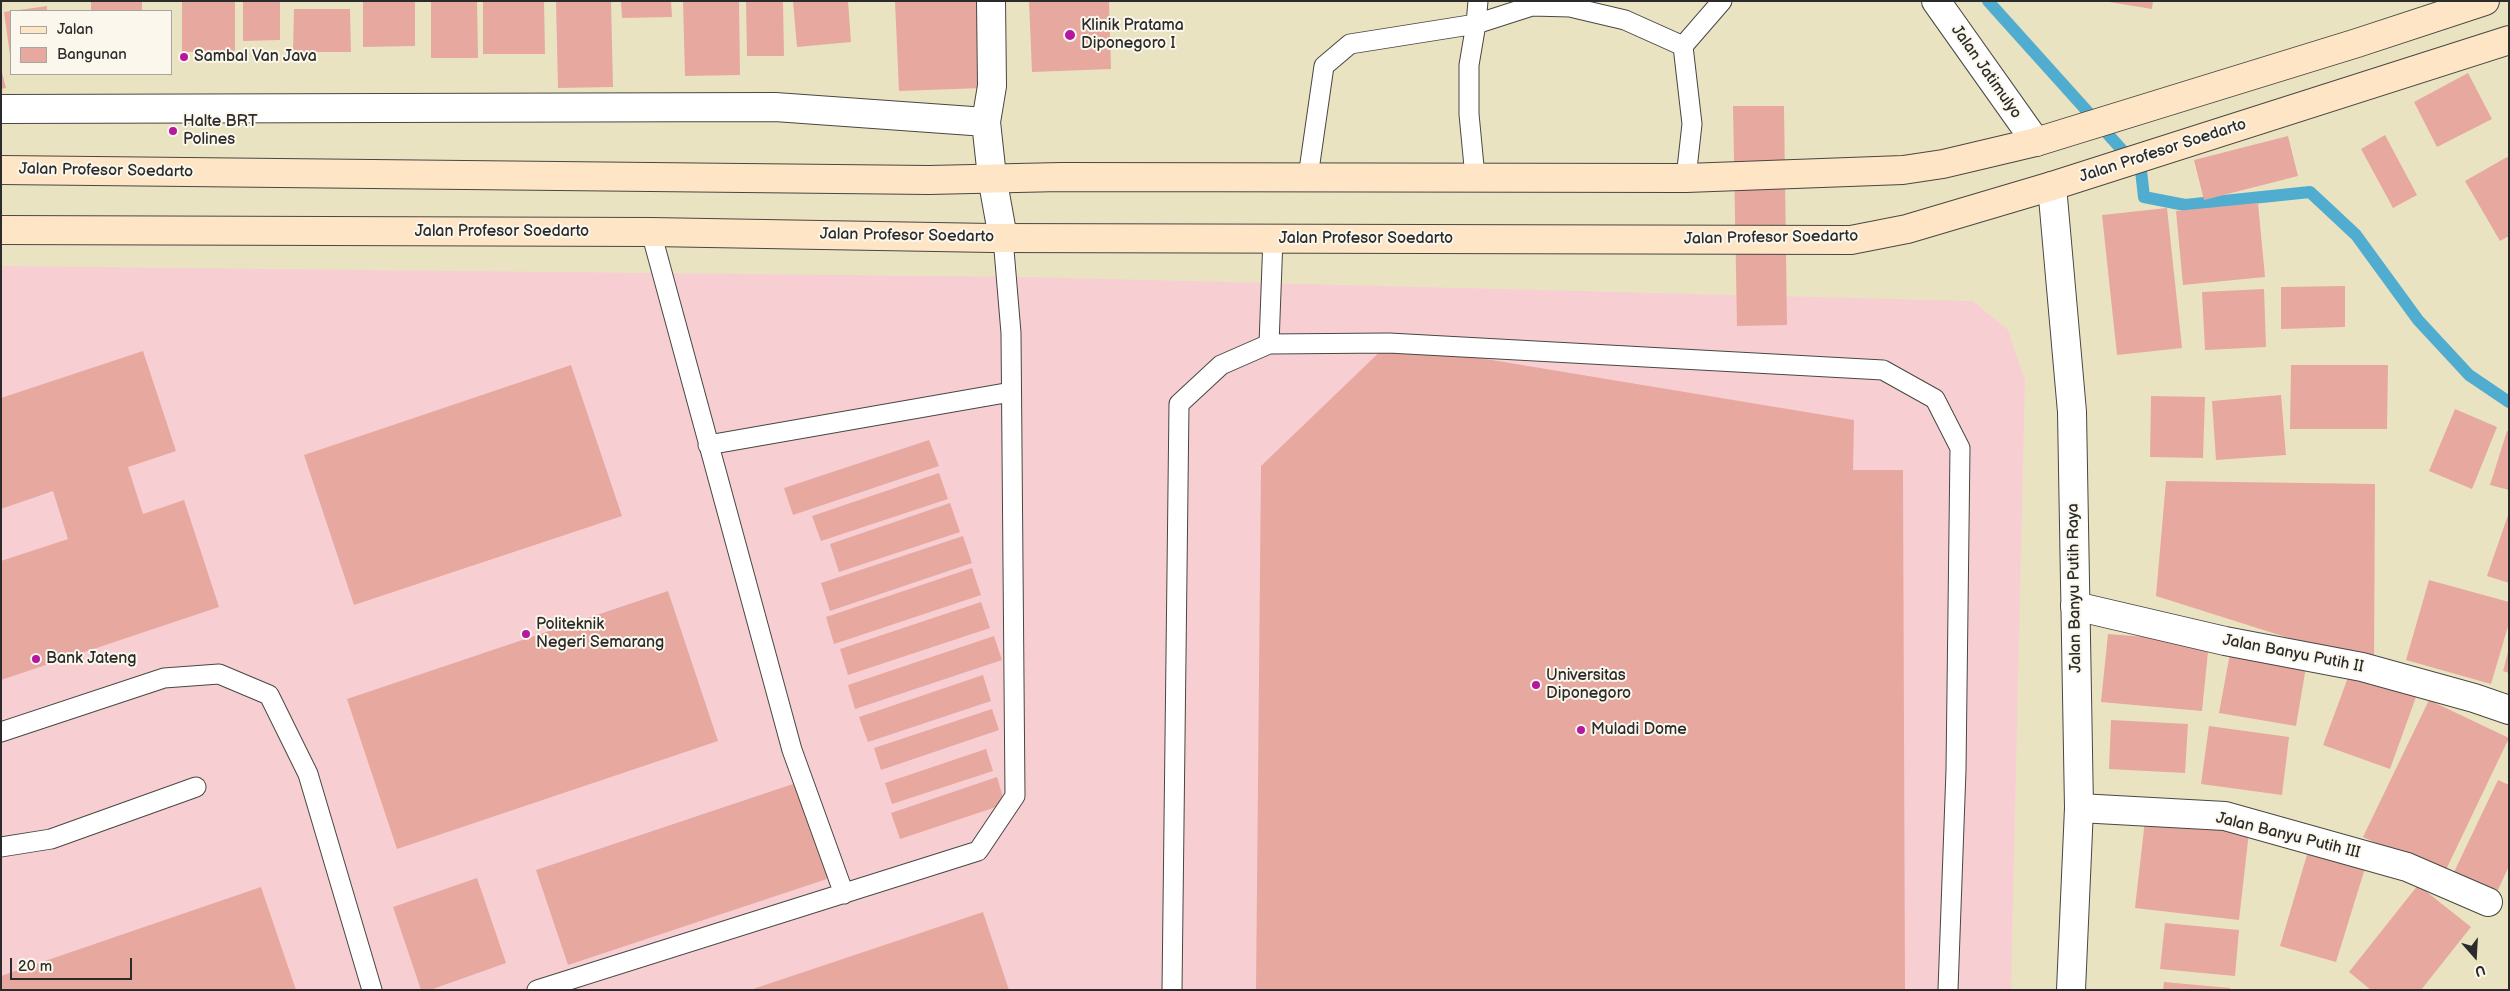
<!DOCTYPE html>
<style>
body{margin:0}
#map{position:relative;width:2510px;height:991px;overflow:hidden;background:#eae3c2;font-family:"Balsamiq Sans",sans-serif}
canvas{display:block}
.frame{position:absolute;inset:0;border:2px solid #2b2b2b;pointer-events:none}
.legend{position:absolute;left:10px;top:10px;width:162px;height:65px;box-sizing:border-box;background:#fbf7ec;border:1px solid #a8a59f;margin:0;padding:6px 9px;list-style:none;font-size:15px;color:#2b2b2b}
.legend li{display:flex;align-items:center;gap:10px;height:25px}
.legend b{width:25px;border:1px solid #a8a59f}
.north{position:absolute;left:2450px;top:931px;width:50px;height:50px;-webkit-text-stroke:4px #fbf7ec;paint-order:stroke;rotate:161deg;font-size:14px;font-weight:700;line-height:20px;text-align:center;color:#2b2b2b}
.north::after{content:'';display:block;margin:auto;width:18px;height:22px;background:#2b2b2b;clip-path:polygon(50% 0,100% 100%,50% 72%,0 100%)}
.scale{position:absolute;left:10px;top:958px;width:122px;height:22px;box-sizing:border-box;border:2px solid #2b2b2b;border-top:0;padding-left:6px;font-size:15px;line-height:18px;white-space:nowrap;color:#2b2b2b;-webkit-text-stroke:4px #fbf7ec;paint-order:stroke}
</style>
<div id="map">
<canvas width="2510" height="991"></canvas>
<div class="frame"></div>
<ul class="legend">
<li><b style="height:6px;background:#fee5c5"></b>Jalan</li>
<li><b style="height:14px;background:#e7a8a0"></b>Bangunan</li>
</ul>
<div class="north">U</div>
<div class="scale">20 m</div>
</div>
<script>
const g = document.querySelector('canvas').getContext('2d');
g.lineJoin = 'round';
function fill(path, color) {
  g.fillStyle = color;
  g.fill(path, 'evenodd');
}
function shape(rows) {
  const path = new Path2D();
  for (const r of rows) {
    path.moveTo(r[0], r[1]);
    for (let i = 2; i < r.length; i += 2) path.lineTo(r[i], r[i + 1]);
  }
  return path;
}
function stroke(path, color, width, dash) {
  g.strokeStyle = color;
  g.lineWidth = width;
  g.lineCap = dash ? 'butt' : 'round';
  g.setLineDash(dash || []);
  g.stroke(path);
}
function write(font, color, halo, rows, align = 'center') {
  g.font = font + ' "Balsamiq Sans",sans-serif';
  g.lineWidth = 4;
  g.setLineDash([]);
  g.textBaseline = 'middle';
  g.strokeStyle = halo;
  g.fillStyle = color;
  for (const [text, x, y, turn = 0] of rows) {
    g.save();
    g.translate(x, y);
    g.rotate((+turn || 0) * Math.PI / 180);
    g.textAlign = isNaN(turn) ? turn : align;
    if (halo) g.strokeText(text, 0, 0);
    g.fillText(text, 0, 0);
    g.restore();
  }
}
fill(shape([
 [1,266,1030,277,1973,301,2008,330,2025,380,2011,990,1,990]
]), '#f7cfd3');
stroke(shape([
 [1988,1,2141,171,2144,197,2185,205,2310,192,2356,235,2418,320,2469,375,2509,402]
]), '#51adcf', 12);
fill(shape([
 [91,1,142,1,142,11,91,11],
 [182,1,235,1,235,51,182,52],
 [243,1,280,1,280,40,243,41],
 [363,1,415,1,415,46,363,47],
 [431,1,477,1,478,58,431,58],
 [483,1,544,1,545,54,483,54],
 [556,1,611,1,613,87,558,88],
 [621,1,671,1,672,17,622,18],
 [683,1,739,1,740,75,685,76],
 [746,1,783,1,784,56,747,56],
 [793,1,848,1,851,42,797,47],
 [895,1,979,1,982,88,899,91],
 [1029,1,1109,1,1111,69,1032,72],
 [2103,1,2153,1,2152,9],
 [47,6,47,11,19,11,19,10],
 [294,9,350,9,351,52,293,52],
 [11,11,11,55,10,55,4,12],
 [1,69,6,88,1,89],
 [2468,73,2492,119,2437,147,2414,102],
 [1733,106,1784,106,1787,325,1737,326],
 [2385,135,2417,195,2393,208,2361,149],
 [2288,136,2298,176,2204,200,2194,160],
 [2507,157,2509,160,2509,236,2500,241,2465,181],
 [2258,203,2265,277,2183,285,2176,211],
 [2167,208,2182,348,2117,355,2102,215],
 [2345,286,2345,327,2281,329,2281,287],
 [2264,289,2266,347,2205,350,2202,292],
 [1389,343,1854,420,1853,470,1903,470,1905,990,1256,990,1261,466],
 [143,351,176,451,128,467,143,514,184,500,219,607,1,680,1,561,68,539,53,491,1,509,1,398],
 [571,365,622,516,354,605,304,455],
 [2291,365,2388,365,2387,429,2290,429],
 [2281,395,2286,455,2216,460,2212,401],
 [2151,396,2205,397,2203,458,2150,457],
 [2455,409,2497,427,2472,489,2429,471],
 [2507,431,2509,431,2509,490,2490,485],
 [929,440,939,466,793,515,784,488],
 [939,473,948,499,821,541,812,516],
 [2166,481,2375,484,2374,665,2156,596],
 [950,503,960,532,839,572,830,544],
 [2508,515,2509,515,2509,583,2487,576],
 [963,536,972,563,830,611,821,583],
 [972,568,981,595,834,644,826,617],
 [2429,580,2509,602,2509,623,2491,684,2406,660],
 [668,591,718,741,397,849,347,699],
 [981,602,990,628,848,675,840,649],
 [2108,634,2209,642,2202,711,2101,702],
 [994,636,1002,660,855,709,848,685],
 [2231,648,2307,661,2296,726,2219,713],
 [2508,652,2509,652,2509,673,2503,671],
 [2350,672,2416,697,2390,769,2323,745],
 [983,675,991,701,868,742,859,717],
 [2429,700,2509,738,2444,874,2363,837],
 [992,709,999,730,881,770,874,748],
 [2111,720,2188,724,2185,773,2109,769],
 [2209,726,2289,737,2282,795,2201,784],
 [986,749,993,771,892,804,885,783],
 [997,777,1005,804,900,839,891,813],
 [2498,780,2509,785,2509,866,2497,892,2454,872],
 [799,782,830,878,568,965,536,870],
 [2145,820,2249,832,2239,920,2135,908],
 [2309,848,2366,865,2336,962,2280,946],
 [477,878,506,963,430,990,421,990,393,907],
 [2418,885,2471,927,2421,990,2371,990,2349,972],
 [261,887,296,990,1,990,1,976],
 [983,912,1009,990,753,990,753,989],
 [2165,923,2239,930,2235,976,2160,969],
 [2164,982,2230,988,2230,990,2163,990]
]), '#e7a8a0');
const service = shape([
 [1683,46,1722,1],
 [1308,177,1324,66,1350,44,1476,24,1478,1],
 [1475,177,1469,114,1469,65,1476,24,1532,6,1570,7,1625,20,1683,46,1692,124,1686,178],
 [651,232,792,750,844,894],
 [1269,344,1273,238],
 [708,445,1011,392],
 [1,732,164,678,219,674,269,695,308,774,372,990],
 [1,847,51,839,196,787],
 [537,990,978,851,1015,796,1011,333,1003,238],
 [1172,990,1179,404,1221,365,1269,344,1389,343,1883,370,1935,399,1960,448,1956,770,1948,990]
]);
const minor = shape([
 [991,1,992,86,986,122,992,177,1003,238],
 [1,109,775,107,986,122],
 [2075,606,2225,641,2362,667,2474,698,2509,710],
 [2079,808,2225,816,2407,867,2488,902]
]);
const tertiary = shape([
 [1936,1,2036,142],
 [2052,186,2072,412,2079,808,2071,990]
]);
const secondary = shape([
 [1,170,929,180,1061,177,1686,178,1903,170,1943,164,2036,142,2357,43,2485,1],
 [1,230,651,232,992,238,1851,240,1907,229,2052,186,2509,40]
]);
stroke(service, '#484742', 21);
stroke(minor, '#484742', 30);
stroke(tertiary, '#484742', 30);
stroke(secondary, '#484742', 30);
stroke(service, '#fff', 19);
stroke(minor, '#fff', 28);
stroke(tertiary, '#fff', 28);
stroke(secondary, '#fee5c5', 28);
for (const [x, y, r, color] of [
 [1070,35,6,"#b5179e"],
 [184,57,5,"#b5179e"],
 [173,131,5,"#b5179e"],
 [526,634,5,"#b5179e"],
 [36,659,5,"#b5179e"],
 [1536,685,5,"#b5179e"],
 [1581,730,5,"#b5179e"]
]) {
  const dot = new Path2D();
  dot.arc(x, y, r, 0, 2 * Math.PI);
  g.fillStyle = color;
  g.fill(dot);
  stroke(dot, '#fbf7ec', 2);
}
write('16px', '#2b2b2b', '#fbf7ec', [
 ["Klinik Pratama",1081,26],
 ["Diponegoro I",1081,44],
 ["Sambal Van Java",194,57],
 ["Halte BRT",183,122],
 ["Polines",183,140],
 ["Politeknik",536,625],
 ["Negeri Semarang",536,643],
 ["Bank Jateng",46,659],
 ["Universitas",1546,676],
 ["Diponegoro",1546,694],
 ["Muladi Dome",1591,730]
], 'left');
write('16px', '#2b2b2b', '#fbf7ec', [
 ["Jalan Jatimulyo",1986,72,55],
 ["Jalan Profesor Soedarto",2163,151,-18],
 ["Jalan Profesor Soedarto",106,171,1],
 ["Jalan Profesor Soedarto",502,232],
 ["Jalan Profesor Soedarto",907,236,1],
 ["Jalan Profesor Soedarto",1771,238,-1],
 ["Jalan Profesor Soedarto",1366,239],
 ["Jalan Banyu Putih Raya",2075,588,-91],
 ["Jalan Banyu Putih II",2293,654,11],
 ["Jalan Banyu Putih III",2288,836,14]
]);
</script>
